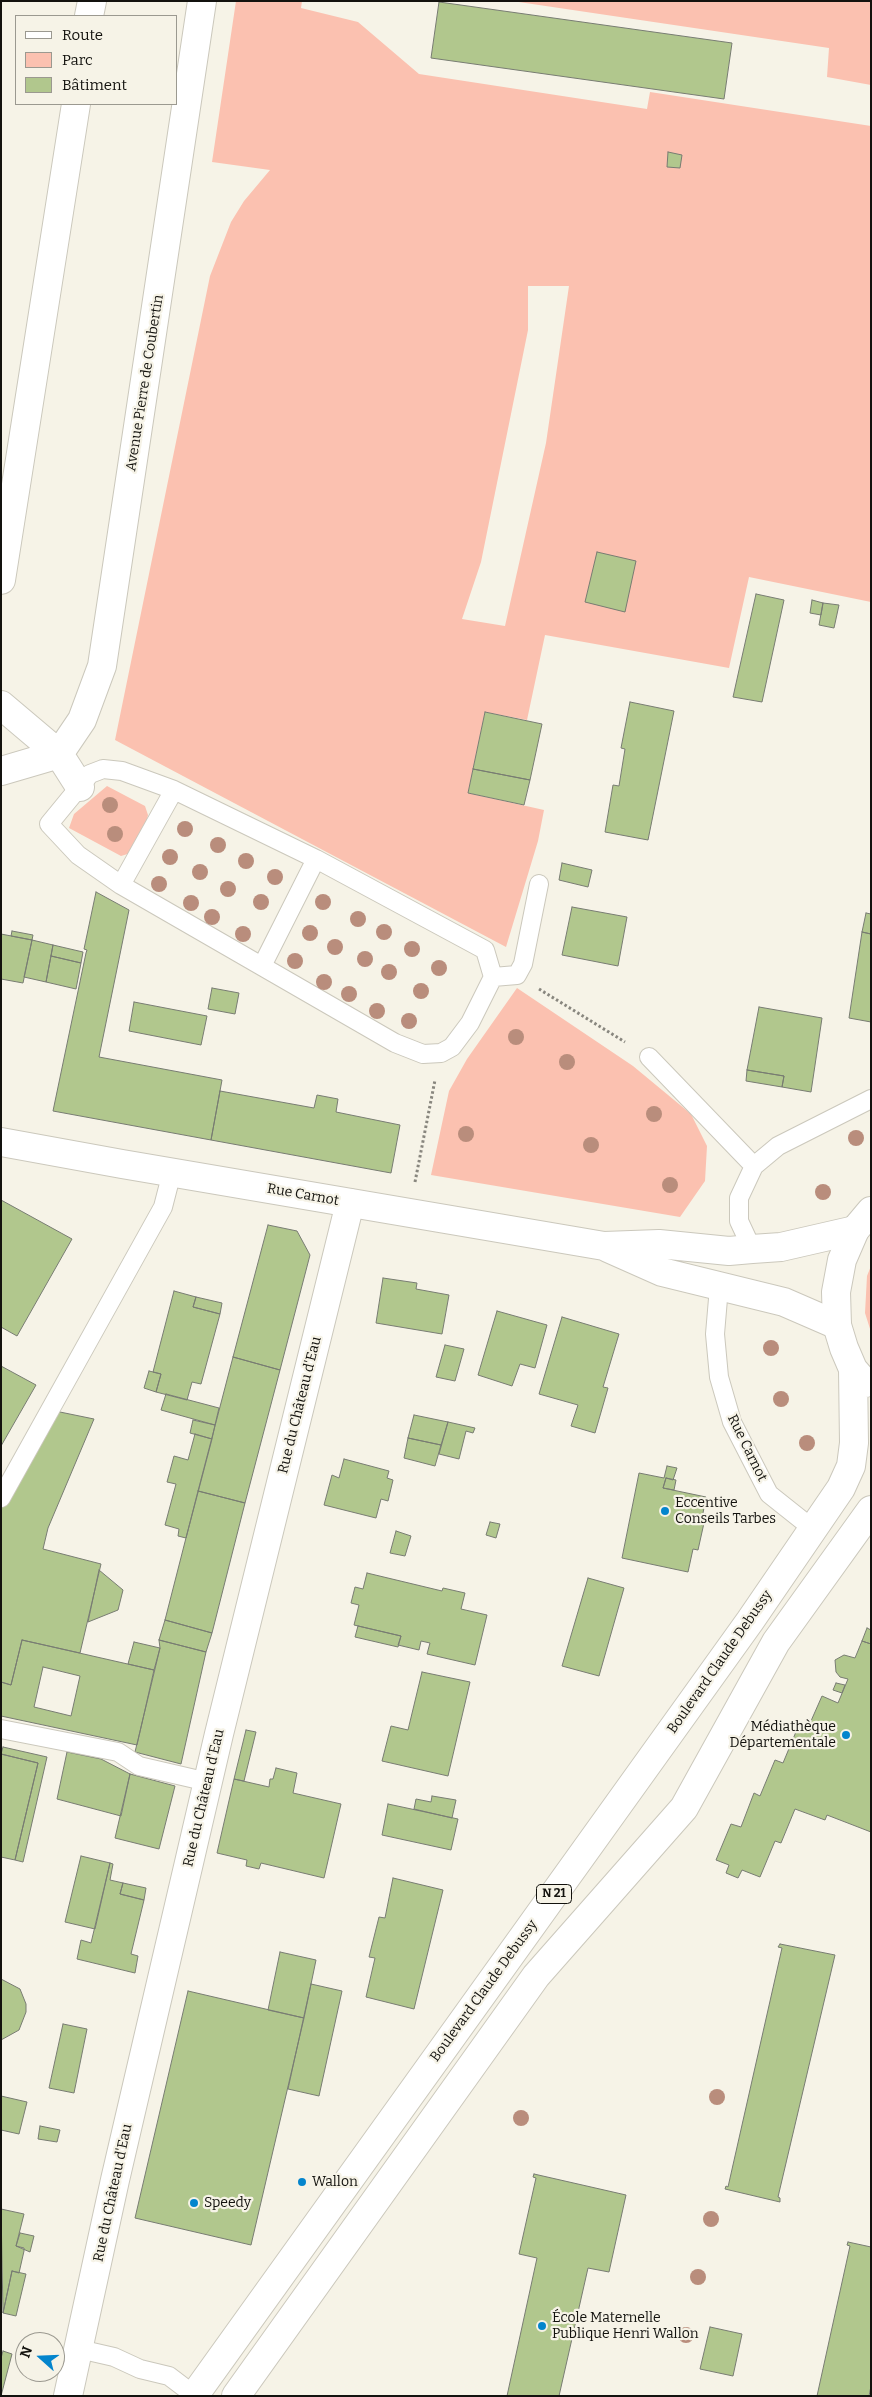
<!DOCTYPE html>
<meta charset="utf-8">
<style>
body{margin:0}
#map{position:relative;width:872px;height:2397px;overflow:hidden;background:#f6f3e7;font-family:Bitter,serif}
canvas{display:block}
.frame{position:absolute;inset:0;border:2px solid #13120e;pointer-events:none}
.legend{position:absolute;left:15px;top:15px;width:162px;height:90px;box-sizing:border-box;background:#f6f3e7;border:1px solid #9b9990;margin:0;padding:6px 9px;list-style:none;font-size:15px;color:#13120e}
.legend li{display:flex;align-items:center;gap:10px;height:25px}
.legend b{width:25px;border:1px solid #9b9990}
.north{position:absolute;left:15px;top:2332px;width:50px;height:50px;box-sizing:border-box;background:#f6f3e7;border:1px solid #9b9990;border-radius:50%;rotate:290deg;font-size:14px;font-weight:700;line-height:20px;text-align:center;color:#13120e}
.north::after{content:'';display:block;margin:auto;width:18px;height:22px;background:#0485cd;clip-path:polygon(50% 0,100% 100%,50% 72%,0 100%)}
</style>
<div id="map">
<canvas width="872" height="2397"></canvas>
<div class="frame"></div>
<ul class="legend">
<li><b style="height:6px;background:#fff"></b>Route</li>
<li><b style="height:14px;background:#fbc1b0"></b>Parc</li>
<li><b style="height:14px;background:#b1c78d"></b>Bâtiment</li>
</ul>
<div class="north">N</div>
</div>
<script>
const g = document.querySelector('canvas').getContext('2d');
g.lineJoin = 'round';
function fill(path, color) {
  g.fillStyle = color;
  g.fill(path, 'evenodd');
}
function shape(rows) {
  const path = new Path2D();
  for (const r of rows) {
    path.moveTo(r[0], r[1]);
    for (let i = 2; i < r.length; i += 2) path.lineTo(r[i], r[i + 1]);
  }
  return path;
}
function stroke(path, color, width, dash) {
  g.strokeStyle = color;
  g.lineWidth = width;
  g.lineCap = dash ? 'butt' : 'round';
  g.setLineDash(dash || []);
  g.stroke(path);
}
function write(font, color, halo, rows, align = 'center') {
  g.font = font + ' Bitter,serif';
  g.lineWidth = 4.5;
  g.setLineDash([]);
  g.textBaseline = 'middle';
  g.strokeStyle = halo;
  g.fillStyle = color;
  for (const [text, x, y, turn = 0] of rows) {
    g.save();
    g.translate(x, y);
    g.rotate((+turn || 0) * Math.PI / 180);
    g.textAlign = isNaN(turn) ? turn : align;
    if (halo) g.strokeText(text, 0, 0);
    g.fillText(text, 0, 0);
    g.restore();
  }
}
fill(shape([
 [236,1,302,1,301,8,358,22,419,74,647,109,650,92,871,126,871,602,749,577,729,668,545,635,527,720,485,712,468,793,544,810,538,841,506,947,115,740,210,276,231,222,244,201,270,170,212,162],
 [528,286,569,286,546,443,505,626,462,619,481,562,528,330],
 [512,1,871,1,871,85,827,77,829,48],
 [107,786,145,806,148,815,144,831,134,852,121,856,69,828,74,814],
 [517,988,633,1066,691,1114,707,1146,705,1181,680,1217,431,1175,449,1091,467,1059],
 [871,1266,871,1332,865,1313,867,1276]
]), '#fbc1b0');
const building = shape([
 [439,2,732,43,724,99,431,58,439,2],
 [668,152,682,155,680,168,667,167,668,152],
 [597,552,636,561,625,612,585,602,597,552],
 [756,594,784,600,762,702,733,697,756,594],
 [812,600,823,603,821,615,810,613,812,600],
 [823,603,839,605,834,628,819,625,823,603],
 [630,702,674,711,648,840,605,832,613,785,619,786,625,749,621,748,630,702],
 [485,712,542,724,530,780,473,769,485,712],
 [473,769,530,780,524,805,468,793,473,769],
 [562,863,592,870,588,887,559,880,562,863],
 [96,892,129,910,99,1057,222,1080,211,1140,53,1111,86,953,87,950,84,949,96,892],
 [572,907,627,917,618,966,562,955,572,907],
 [866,913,871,914,871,934,862,932,866,913],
 [12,931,33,935,32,940,11,936,12,931],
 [862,932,871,934,871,1022,849,1018,862,932],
 [1,934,32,940,23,983,1,979,1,934],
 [32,940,53,945,46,982,24,977,32,940],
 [53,945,83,952,81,963,51,956,53,945],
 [51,956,81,963,76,989,46,982,51,956],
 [212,988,239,993,235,1014,208,1009,212,988],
 [134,1002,207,1016,201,1045,129,1031,134,1002],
 [759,1007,822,1018,811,1092,782,1087,784,1076,747,1070,759,1007],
 [747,1070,784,1076,782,1087,746,1081,747,1070],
 [220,1091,314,1108,317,1095,338,1099,336,1112,400,1125,391,1173,211,1140,220,1091],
 [1,1200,72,1239,17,1336,1,1327,1,1200],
 [268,1225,297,1231,310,1255,280,1370,233,1357,268,1225],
 [383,1278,417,1283,416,1289,449,1295,442,1334,376,1323,383,1278],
 [174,1291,196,1297,193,1307,220,1314,201,1384,192,1382,187,1400,156,1392,161,1374,153,1372,174,1291],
 [196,1297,222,1303,220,1314,193,1307,196,1297],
 [497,1311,547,1325,535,1368,520,1364,512,1386,478,1375,497,1311],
 [562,1317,619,1334,603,1387,608,1388,595,1433,571,1426,578,1405,539,1394,562,1317],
 [445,1345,464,1349,455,1381,436,1377,445,1345],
 [233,1357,280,1370,245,1503,198,1491,233,1357],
 [1,1366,36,1385,1,1446,1,1366],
 [149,1371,161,1374,156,1392,144,1388,149,1371],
 [166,1394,219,1408,215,1425,161,1410,166,1394],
 [55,1411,94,1419,48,1528,43,1549,101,1564,80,1653,22,1640,11,1685,1,1682,1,1506,55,1411],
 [414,1415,448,1422,441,1445,408,1438,414,1415],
 [193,1420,215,1425,212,1439,190,1433,193,1420],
 [448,1422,475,1428,473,1433,466,1431,459,1459,439,1454,448,1422],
 [195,1434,212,1439,186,1538,178,1536,179,1529,165,1525,176,1484,167,1482,174,1456,188,1460,195,1434],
 [408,1438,441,1445,435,1466,404,1458,408,1438],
 [344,1459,389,1471,387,1478,393,1480,388,1501,381,1499,376,1518,324,1505,332,1475,339,1478,344,1459],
 [667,1466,677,1468,673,1480,666,1478,663,1488,706,1497,703,1513,706,1514,698,1550,693,1549,688,1572,622,1558,639,1473,664,1478,667,1466],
 [666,1478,676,1480,674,1490,663,1488,666,1478],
 [198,1491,245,1503,212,1633,165,1620,198,1491],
 [490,1522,500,1524,496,1538,486,1535,490,1522],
 [396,1531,411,1536,405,1556,390,1553,396,1531],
 [99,1570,123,1590,118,1610,88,1622,99,1570],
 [367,1573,442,1591,443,1588,465,1593,461,1609,487,1615,475,1665,427,1654,430,1643,421,1641,419,1650,398,1645,401,1636,354,1625,359,1605,351,1603,355,1587,363,1589,367,1573],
 [588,1578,624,1588,599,1676,562,1666,588,1578],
 [165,1620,212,1633,206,1652,159,1640,165,1620],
 [358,1626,401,1636,398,1647,355,1637,358,1626],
 [867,1628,871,1630,871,1644,862,1641,867,1628],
 [22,1640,154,1670,137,1745,1,1716,1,1682,11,1685,22,1640],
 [43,1667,80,1676,71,1716,34,1707,43,1667],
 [159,1640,206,1652,181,1764,135,1752,160,1648,159,1640],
 [862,1641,871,1644,871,1832,827,1815,825,1820,795,1809,781,1843,775,1841,760,1877,742,1870,738,1878,726,1873,729,1865,716,1860,731,1824,741,1827,754,1793,760,1796,775,1760,783,1763,798,1727,807,1730,822,1696,838,1703,848,1679,840,1677,836,1672,835,1660,844,1655,855,1658,862,1641],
 [134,1642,160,1648,154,1670,128,1664,134,1642],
 [422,1672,470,1682,448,1776,382,1761,391,1726,408,1730,422,1672],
 [836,1683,845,1685,842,1693,833,1690,836,1683],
 [246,1730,256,1732,244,1781,234,1779,246,1730],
 [3,1747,47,1757,23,1862,15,1860,38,1763,1,1754,3,1747],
 [67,1752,101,1759,130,1774,121,1816,57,1799,67,1752],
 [1,1754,38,1763,15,1860,1,1857,1,1754],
 [276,1768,297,1773,293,1793,341,1804,324,1878,261,1863,259,1869,246,1866,247,1860,217,1853,234,1779,269,1787,270,1779,273,1779,276,1768],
 [130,1774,175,1786,159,1849,115,1838,130,1774],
 [432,1796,456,1800,452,1818,414,1809,416,1799,431,1802,432,1796],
 [388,1804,458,1819,451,1850,382,1835,388,1804],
 [81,1856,110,1863,95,1929,65,1922,81,1856],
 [110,1863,113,1864,110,1880,123,1883,120,1894,144,1900,131,1954,138,1956,135,1973,77,1959,81,1940,91,1943,110,1863],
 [393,1878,443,1890,414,2009,366,1997,375,1958,369,1957,379,1917,385,1918,393,1878],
 [123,1883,146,1888,144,1900,120,1894,123,1883],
 [780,1944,835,1955,778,2197,780,2198,780,2202,725,2189,726,2186,728,2187,782,1948,778,1947,780,1944],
 [280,1952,316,1960,304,2018,268,2010,280,1952],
 [1,1979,20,1989,26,2004,26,2012,19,2030,1,2040,1,1979],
 [311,1984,342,1991,319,2096,288,2089,311,1984],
 [188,1991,304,2018,251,2245,135,2218,188,1991],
 [63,2024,87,2029,74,2093,49,2088,63,2024],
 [1,2096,27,2102,19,2134,1,2130,1,2096],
 [40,2126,60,2130,57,2142,38,2139,40,2126],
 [534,2174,626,2195,609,2272,588,2268,559,2396,507,2396,537,2258,519,2254,536,2178,533,2177,534,2174],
 [1,2209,24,2214,16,2246,24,2248,24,2251,19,2273,12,2271,3,2313,1,2209],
 [20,2233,34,2236,30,2252,16,2246,20,2233],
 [848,2242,871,2247,871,2386,869,2396,817,2396,850,2246,847,2245,848,2242],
 [12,2271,26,2274,16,2316,3,2313,12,2271],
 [710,2327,742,2334,733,2376,700,2369,710,2327],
 [3,2351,12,2354,1,2396,1,2358,3,2351]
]);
fill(building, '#b1c78d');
stroke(building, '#787c72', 1);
const service = shape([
 [103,769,122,771,174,790,316,859,485,950,493,977,470,1023,452,1047,441,1053,423,1054,395,1043,121,885,78,855,49,824,90,774,103,769],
 [121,885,174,790],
 [262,966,316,859],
 [493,977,517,975,523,964,539,884],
 [649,1057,754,1166],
 [752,1249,739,1221,739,1198,754,1166,778,1146,871,1099],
 [719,1287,715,1334,719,1377,732,1422,769,1494,813,1529],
 [1,1498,163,1207,172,1172],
 [1,1729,118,1752,139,1766,208,1782],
 [79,2349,114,2357,140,2369,169,2376,194,2395]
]);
const minor = shape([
 [89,16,92,1],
 [1,580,76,104],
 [1,705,59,754,80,787],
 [59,754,82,720,102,666,202,1],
 [1,771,59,754],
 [68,2396,115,2180,219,1734,350,1203]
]);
const secondary = shape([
 [1,1142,122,1164,604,1246,659,1244,729,1251,752,1249,781,1247,855,1230],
 [608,1248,662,1272,784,1302,837,1325]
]);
const primary = shape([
 [865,1383,853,1369,844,1348,837,1325,836,1292,842,1260,855,1230,871,1211],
 [194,2396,750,1621,841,1488,851,1466,854,1443,853,1369],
 [236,2396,536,1976,684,1808,776,1642,871,1510]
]);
stroke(service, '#cbc8bc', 20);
stroke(minor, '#cbc8bc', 30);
stroke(secondary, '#cbc8bc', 30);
stroke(primary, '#cbc8bc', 30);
stroke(shape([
 [539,989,625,1042],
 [415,1182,435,1080]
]), '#88867e', 3, [2.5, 2.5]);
stroke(service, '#fff', 18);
stroke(minor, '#fff', 28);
stroke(secondary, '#fff', 28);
stroke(primary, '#fff', 28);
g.fillStyle = '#b98d7c';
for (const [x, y] of [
 [110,805],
 [185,829],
 [115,834],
 [218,845],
 [170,857],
 [246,861],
 [200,872],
 [275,877],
 [159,884],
 [228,889],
 [261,902],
 [323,902],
 [191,903],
 [212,917],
 [358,919],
 [384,932],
 [310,933],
 [243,934],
 [335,947],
 [412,949],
 [365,959],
 [295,961],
 [439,968],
 [389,972],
 [324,982],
 [421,991],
 [349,994],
 [377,1011],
 [409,1021],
 [516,1037],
 [567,1062],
 [654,1114],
 [466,1134],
 [856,1138],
 [591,1145],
 [670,1185],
 [823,1192],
 [771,1348],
 [781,1399],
 [807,1443],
 [717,2097],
 [521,2118],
 [711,2219],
 [698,2277],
 [686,2335]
]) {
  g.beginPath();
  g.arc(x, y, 8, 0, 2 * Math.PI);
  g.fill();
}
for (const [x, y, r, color] of [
 [665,1511,5,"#0485cd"],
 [846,1735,5,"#0485cd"],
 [302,2182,5,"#0485cd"],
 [194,2203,5,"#0485cd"],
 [542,2326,5,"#0485cd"]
]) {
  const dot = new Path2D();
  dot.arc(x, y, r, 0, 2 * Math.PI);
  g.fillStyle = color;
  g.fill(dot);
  stroke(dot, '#f6f3e7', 2);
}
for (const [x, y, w] of [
 [554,1894,35]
]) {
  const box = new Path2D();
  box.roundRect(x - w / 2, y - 9.5, w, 19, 4);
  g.fillStyle = '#f6f3e7';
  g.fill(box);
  stroke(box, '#13120e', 1);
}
write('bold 12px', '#13120e', null, [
 ["N 21",554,1894]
]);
write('14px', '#13120e', '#f6f3e7', [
 ["Avenue Pierre de Coubertin",145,383,-81],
 ["Rue Carnot",303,1195,10],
 ["Rue du Château d'Eau",300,1405,-76],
 ["Rue Carnot",747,1448,64],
 ["Boulevard Claude Debussy",720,1662,-55],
 ["Rue du Château d'Eau",204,1798,-77],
 ["Boulevard Claude Debussy",484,1991,-54],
 ["Rue du Château d'Eau",113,2193,-78]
]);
write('14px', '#13120e', '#f6f3e7', [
 ["Eccentive",675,1503],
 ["Conseils Tarbes",675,1519],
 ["Médiathèque",836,1727,"right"],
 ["Départementale",836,1743,"right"],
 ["Wallon",312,2182],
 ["Speedy",204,2203],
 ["École Maternelle",552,2318],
 ["Publique Henri Wallon",552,2334]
], 'left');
</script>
